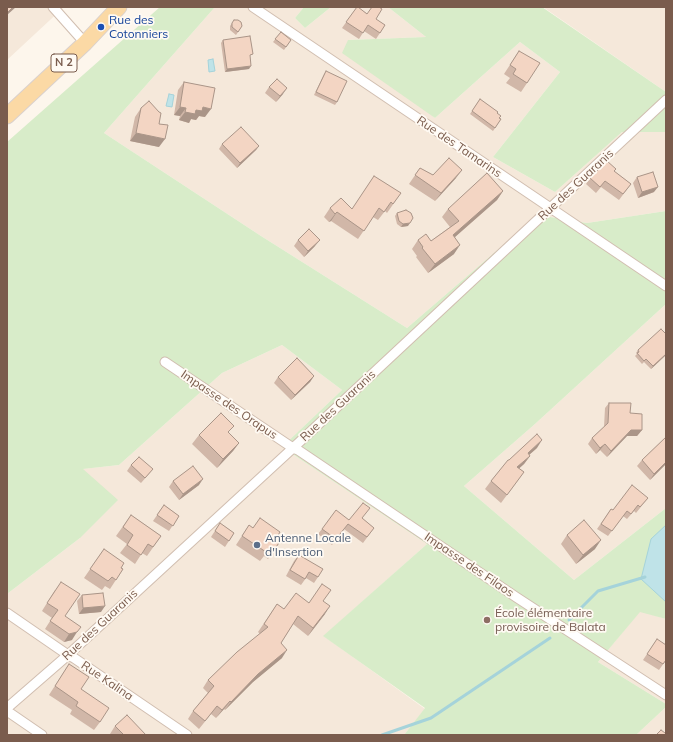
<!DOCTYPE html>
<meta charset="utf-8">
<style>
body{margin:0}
#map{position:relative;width:673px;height:742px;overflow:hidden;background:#fdf6ec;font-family:Mulish,sans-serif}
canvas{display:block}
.frame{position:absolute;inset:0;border:8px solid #7a5c4d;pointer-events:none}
</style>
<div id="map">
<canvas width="673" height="742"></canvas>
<div class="frame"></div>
</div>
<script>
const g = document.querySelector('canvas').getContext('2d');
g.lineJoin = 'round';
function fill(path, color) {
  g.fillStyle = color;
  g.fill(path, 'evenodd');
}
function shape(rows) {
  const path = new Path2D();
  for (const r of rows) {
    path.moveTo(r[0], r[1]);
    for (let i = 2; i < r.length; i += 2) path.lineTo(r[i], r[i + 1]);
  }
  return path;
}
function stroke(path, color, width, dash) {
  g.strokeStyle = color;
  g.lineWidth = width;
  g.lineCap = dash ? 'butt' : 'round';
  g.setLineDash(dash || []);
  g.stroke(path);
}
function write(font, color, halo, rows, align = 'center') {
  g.font = font + ' Mulish,sans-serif';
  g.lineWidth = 3.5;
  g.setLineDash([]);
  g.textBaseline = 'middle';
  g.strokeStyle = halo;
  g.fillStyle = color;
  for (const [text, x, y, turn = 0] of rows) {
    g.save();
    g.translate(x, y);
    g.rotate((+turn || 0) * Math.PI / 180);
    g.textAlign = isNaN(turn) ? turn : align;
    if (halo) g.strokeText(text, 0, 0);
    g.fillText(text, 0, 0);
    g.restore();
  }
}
fill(shape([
 [7,7,64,7,7,60],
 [215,7,304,7,295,18,305,28,331,7,388,7,426,37,348,40,435,118,520,42,560,72,493,157,555,192,622,132,666,132,666,211,587,223,538,215,407,328,261,236,104,133],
 [543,7,666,7,666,92],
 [666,304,666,508,574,580,464,486,535,424],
 [282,345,342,390,282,447,427,544,324,636,425,709,404,735,7,735,7,594,80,538,82,469,119,465,222,373],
 [640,611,666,619,666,704,598,662],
 [666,707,666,735,636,735]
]), '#f5e8da');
fill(shape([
 [160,7,215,7,104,133,261,236,407,328,538,215,587,223,666,211,666,304,535,424,464,486,574,580,666,508,666,619,640,612,598,662,666,704,666,707,636,735,404,735,425,708,323,636,427,544,282,447,342,390,282,345,222,373,119,465,83,469,118,500,80,538,7,594,7,142],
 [304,7,331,7,305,28,295,18],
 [388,7,542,7,666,92,666,132,622,132,555,192,493,157,560,72,520,42,435,118,342,53,348,40,426,37]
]), '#d8ecc9');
const water = shape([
 [213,59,215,71,209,72,208,60,213,59],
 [169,94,174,95,172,107,166,106,169,94],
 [666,525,666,602,641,579,651,539,666,525]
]);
fill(water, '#bfe3e8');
stroke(water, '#a5d3da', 1);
stroke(shape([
 [569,620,598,591,645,577],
 [382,735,431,718,550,638]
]), '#a5d3da', 3);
const minor = shape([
 [53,7,85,43],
 [253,7,666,286],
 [165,362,293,448,298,450,516,597,666,695],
 [7,613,68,655,74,658,187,735],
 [7,708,68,655,293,448,666,100],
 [7,711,42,735]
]);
const primary = shape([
 [7,116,85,43,119,7]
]);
stroke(minor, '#d1beb0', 11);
stroke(primary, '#dad1cd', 17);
stroke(minor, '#fff', 9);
stroke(primary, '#fbd9a5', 15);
fill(shape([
 [357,7,385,25,376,39,364,31,359,39,342,28],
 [232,23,242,26,236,35,230,30,230,26],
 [281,32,291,40,284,50,273,42],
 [223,40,250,57,249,69,225,72,221,43],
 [519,51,527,83,521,92,506,83,510,78,504,74],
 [326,71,337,102,335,105,314,95,324,74],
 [184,82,205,117,199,116,196,120,191,119,189,123,179,120,180,116,174,115,178,90],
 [269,87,283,94,276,102,265,93],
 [480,99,497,113,499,118,501,119,493,131,470,114],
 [141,108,159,147,130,141,135,117],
 [222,144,259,146,256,150,237,168,219,149],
 [420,168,433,175,456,178,435,201,409,184],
 [614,171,631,184,619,200,601,187,596,193,586,184,590,178],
 [637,177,654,192,638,198,633,183],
 [503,191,497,200,455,237,454,254,428,273,416,257,417,256,412,249,418,240,431,241,450,227,442,217,448,209],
 [401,193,387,213,385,211,378,220,373,217,358,239,331,221,329,222,324,217,330,208,351,209],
 [397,213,408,226,401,227,397,224,395,216],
 [298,240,315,246,304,257,294,246],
 [666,334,666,355,651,369,644,362,642,364,635,356,637,354,636,353,638,350],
 [314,376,310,382,291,400,274,383,278,377],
 [609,403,630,413,642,430,637,436,627,436,607,457,600,450,596,454,588,444,592,438,604,427,605,408],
 [229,433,239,443,233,451,217,468,192,444,199,435],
 [666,437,666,464,650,480,637,466,642,460],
 [537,448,529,455,530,456,524,464,519,468,524,472,501,503,485,489,491,481,509,460],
 [131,465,153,469,148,475,141,483,127,471],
 [173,481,199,485,179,500,169,487],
 [648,498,636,513,634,511,627,519,623,516,608,536,597,529,611,509,613,510],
 [164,505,179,516,169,531,153,521],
 [131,515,161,536,147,556,142,553,135,564,120,553,127,544,116,536],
 [362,518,374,528,363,543,344,529,332,545,318,534,322,529,349,520],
 [220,523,234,533,225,547,211,537],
 [249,525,253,528,277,537,281,540,268,559,264,556,260,561,236,545],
 [567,535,595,549,576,564,561,544],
 [104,549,123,569,110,589,105,586,102,590,84,578],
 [299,555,318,577,314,583,306,578,301,585,286,576,294,561],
 [55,590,65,616,72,640,64,642,45,629,52,618,42,611],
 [82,595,101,612,79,614,77,601],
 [323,601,325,614,308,636,293,624,281,643,282,658,253,682,225,710,224,709,216,718,211,714,199,729,188,719,193,711,208,693,203,688,208,680,260,634,258,632,277,604,284,609,309,603],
 [657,639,666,660,659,670,643,660],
 [69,664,81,689,100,722,94,730,70,714,72,710,49,695],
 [115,726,146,735,111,735,110,734]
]), '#d1b7a8');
fill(shape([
 [13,7,16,7,7,15,7,13],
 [251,66,249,69,225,72,227,69],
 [287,88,283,94,276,102,280,96],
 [180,107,186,108,180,116,174,115],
 [203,107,211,109,205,117,199,116,196,120,191,119,189,123,179,120,185,112],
 [136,133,165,139,159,147,130,141],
 [259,146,256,150,237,168,240,163],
 [462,170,456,178,435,201,441,193],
 [658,187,654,192,638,198,642,192],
 [503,191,497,200,447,244,453,235],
 [337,212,331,221,329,222,335,214],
 [410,223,408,226,401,227,403,224],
 [320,240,315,246,304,257,308,251],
 [460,245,454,254,428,273,435,264],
 [666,354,666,355,651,369,653,366],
 [314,376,310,382,291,400,295,395],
 [631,430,642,430,637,436,627,436,607,457,611,451],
 [542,440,537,448,522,461,528,453],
 [239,443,233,451,217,468,223,459],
 [605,444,600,450,596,454,600,448],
 [530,456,524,464,512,475,517,467],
 [666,462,666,464,650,480,654,474],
 [203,479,199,485,179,500,183,494],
 [601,540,595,549,576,564,583,555],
 [105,606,101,612,79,614,83,608],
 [330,606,325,614,308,636,313,628],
 [77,632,72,640,64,642,69,634],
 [287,650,282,658,253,682,225,710,231,702,258,674],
 [230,701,224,709,216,718,222,710]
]), '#aa9588');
const building = shape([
 [7,7,13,7,7,13,7,7],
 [357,7,358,7,367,14,372,7,379,7,382,9,376,19,385,25,380,33,368,25,363,33,346,22,357,7],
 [234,20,238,20,241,22,242,26,238,32,232,27,232,23,234,20],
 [281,32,291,40,286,47,275,39,281,32],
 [250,36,253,54,250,55,251,66,227,69,223,40,250,36],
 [519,51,540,63,527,83,513,74,516,69,510,65,519,51],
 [326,71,347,81,337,102,316,92,326,71],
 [277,79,287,88,280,96,269,87,277,79],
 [184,82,215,88,211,109,203,107,202,111,196,110,195,114,185,112,186,108,180,107,184,82],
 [480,99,498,112,497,113,501,116,499,118,501,119,495,128,472,111,480,99],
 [149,101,159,112,161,113,159,124,168,125,165,139,136,133,141,108,149,101],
 [241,127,259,146,240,163,222,144,241,127],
 [449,158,462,170,441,193,415,175,420,168,433,175,449,158],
 [607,161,616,169,614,171,631,184,623,194,605,181,600,187,590,178,607,161],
 [653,172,658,187,642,192,637,177,653,172],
 [487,173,503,191,453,235,460,245,435,264,422,248,423,247,418,240,426,234,431,241,459,221,448,209,487,173],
 [374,176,401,193,393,204,391,202,384,212,379,208,364,231,337,212,335,214,330,208,341,198,352,209,374,176],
 [406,210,411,213,413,218,410,223,403,224,399,221,397,213,406,210],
 [309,229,320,240,308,251,298,240,309,229],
 [661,329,666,334,666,354,653,366,646,359,644,361,637,353,639,352,638,350,661,329],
 [297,358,314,376,295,395,278,377,297,358],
 [609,403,631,403,630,413,642,414,642,430,631,430,611,451,605,444,600,448,592,438,608,423,609,403],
 [221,413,234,426,228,432,239,443,223,459,199,435,221,413],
 [537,434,542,440,528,453,530,456,517,467,524,472,507,495,491,481,508,460,509,460,537,434],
 [666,437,666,462,654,474,642,460,666,437],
 [139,457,153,469,145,478,131,465,139,457],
 [193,466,203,479,183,494,173,481,193,466],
 [632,485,648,498,640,507,638,505,631,514,627,511,612,531,601,524,611,509,613,510,632,485],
 [363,503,370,508,362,518,374,528,367,537,348,524,336,539,322,529,336,510,349,520,363,503],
 [164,505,179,516,173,526,157,515,164,505],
 [131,515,161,536,153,547,148,544,141,555,127,545,133,535,123,527,131,515],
 [260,518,280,532,277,537,281,540,274,550,270,547,266,552,242,536,249,525,253,528,260,518],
 [584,520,601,540,583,555,567,535,584,520],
 [220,523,234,533,229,541,215,531,220,523],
 [104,549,124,563,121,568,123,569,116,580,112,577,108,581,90,569,104,549],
 [299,555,323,569,318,577,309,572,305,579,290,570,299,555],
 [61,582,80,594,65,616,81,627,77,632,69,634,50,621,58,610,47,603,61,582],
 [322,584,331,590,323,601,330,606,313,628,298,616,281,643,287,650,258,674,231,702,230,701,222,710,217,706,205,721,193,711,214,686,208,680,237,652,268,627,264,624,277,604,284,609,296,593,309,603,322,584],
 [103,593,105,606,83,608,82,595,103,593],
 [657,639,666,645,666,660,663,664,647,654,657,639],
 [69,664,89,677,81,689,109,708,100,722,76,706,78,702,55,686,69,664],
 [127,715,146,735,124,735,115,726,127,715],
 [661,730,665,733,666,732,666,735,656,735,661,730]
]);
fill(building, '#f3d5c3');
stroke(building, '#aa9588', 1);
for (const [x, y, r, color] of [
 [101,27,4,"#1a4fb4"],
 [257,545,4,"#5c6f8a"],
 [487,620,4,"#8d6e63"]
]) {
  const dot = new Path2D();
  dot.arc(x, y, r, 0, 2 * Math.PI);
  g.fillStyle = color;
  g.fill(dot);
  stroke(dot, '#fffaf3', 1.5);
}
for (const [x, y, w] of [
 [64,63,26]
]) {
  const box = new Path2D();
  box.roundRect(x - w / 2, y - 9, w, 18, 3);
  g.fillStyle = '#fffaf3';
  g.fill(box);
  stroke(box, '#7a5c4d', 1);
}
write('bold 11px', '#7a5c4d', null, [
 ["N 2",64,63]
]);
write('12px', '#164399', '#fffaf3', [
 ["Rue des",109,20],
 ["Cotonniers",109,34]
], 'left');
write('12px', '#7a5c4d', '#fffaf3', [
 ["Rue des Tamarins",459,147,34],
 ["Rue des Guaranis",576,185,-43],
 ["Impasse des Orapus",229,405,34],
 ["Rue des Guaranis",338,406,-43],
 ["Impasse des Filaos",469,565,34],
 ["Rue des Guaranis",100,625,-43],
 ["Rue Kalina",107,681,34]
]);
write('12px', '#4e5e75', '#fffaf3', [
 ["Antenne Locale",265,538],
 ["d'Insertion",265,552]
], 'left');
write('12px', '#785e54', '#fffaf3', [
 ["École élémentaire",495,613],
 ["provisoire de Balata",495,627]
], 'left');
</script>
